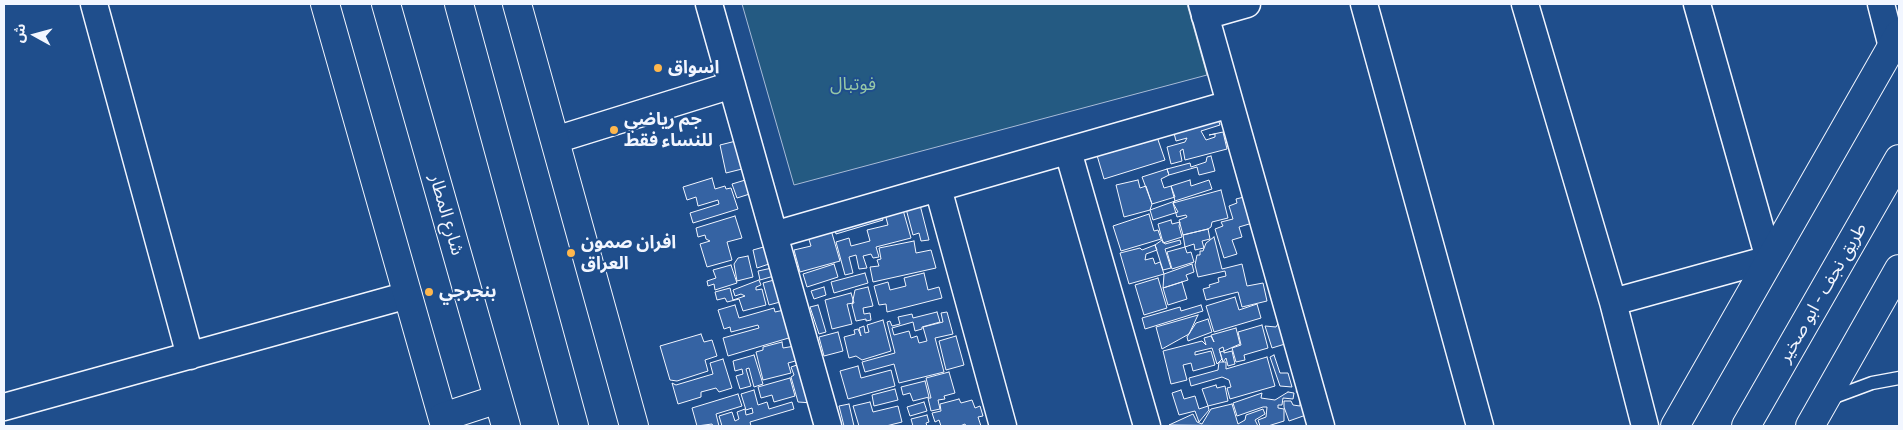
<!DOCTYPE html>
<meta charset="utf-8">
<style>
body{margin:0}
#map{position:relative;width:1903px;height:430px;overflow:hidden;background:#1f4e8c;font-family:"Fira Sans Condensed","Noto Sans Arabic",sans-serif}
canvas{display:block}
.frame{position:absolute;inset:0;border:5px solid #f2f6ff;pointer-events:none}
.north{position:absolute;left:10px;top:10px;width:50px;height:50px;-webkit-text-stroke:4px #1f4e8c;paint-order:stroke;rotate:277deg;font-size:14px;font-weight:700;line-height:20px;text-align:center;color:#f2f6ff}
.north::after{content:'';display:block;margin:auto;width:18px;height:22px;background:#f2f6ff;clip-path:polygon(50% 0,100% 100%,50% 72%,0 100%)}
</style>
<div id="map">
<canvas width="1903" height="430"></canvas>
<div class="frame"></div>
<div class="north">ش</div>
</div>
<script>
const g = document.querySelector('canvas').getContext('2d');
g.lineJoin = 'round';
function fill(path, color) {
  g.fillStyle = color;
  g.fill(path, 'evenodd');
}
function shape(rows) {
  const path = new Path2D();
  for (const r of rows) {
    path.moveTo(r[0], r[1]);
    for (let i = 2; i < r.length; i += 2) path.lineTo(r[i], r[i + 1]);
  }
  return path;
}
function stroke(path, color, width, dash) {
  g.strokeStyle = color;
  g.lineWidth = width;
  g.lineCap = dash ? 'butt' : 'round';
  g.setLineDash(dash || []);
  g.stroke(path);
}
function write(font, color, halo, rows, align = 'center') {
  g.font = font + ' "Fira Sans Condensed","Noto Sans Arabic",sans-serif';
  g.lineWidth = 4;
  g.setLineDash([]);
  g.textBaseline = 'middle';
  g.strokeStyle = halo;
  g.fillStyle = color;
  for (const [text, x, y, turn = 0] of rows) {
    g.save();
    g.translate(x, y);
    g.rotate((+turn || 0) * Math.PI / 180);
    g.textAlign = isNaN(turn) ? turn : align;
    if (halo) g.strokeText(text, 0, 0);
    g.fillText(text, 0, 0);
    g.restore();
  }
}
const green = shape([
 [742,4,1187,4,1207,75,794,185,742,4]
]);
fill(green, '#245a82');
stroke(green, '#a8bbd7', 1);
const building = shape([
 [1217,116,1220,125,1201,131,1206,140,1215,137,1215,134,1209,135,1223,132,1227,149,1185,160,1183,149,1180,151,1182,161,1171,164,1167,147,1185,142,1187,138,1176,141,1173,129,1217,116],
 [1155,131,1165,160,1104,179,1096,152,1155,131],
 [736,141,742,169,726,173,720,145,736,141],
 [1211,156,1215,171,1199,175,1197,167,1169,175,1167,169,1190,163,1191,167,1206,162,1207,157,1211,156],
 [1167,169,1169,175,1161,179,1164,188,1171,186,1175,197,1152,204,1142,177,1167,169],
 [712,178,715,189,725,186,726,189,731,188,738,209,693,223,690,213,719,204,718,200,698,206,696,197,687,200,683,187,712,178],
 [752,178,756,192,737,198,732,184,752,178],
 [1138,180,1140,188,1146,186,1152,204,1150,210,1124,217,1116,185,1138,180],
 [1190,180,1191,186,1209,180,1212,189,1175,201,1171,186,1190,180],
 [1221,190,1228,218,1212,222,1211,227,1208,229,1183,235,1179,220,1187,217,1186,215,1177,217,1173,203,1221,190],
 [1248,196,1256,222,1239,227,1242,237,1232,240,1237,254,1224,258,1215,229,1223,226,1221,222,1233,219,1229,206,1237,203,1236,199,1248,196],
 [919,201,929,240,921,241,919,233,913,235,905,205,919,201],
 [1175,201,1173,203,1178,212,1153,220,1150,210,1175,201],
 [901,203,911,238,876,247,879,257,873,258,871,254,863,256,867,268,859,269,856,255,849,257,853,273,845,275,836,242,849,238,851,246,870,241,867,230,888,225,883,207,901,203],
 [879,207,883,220,836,234,833,221,879,207],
 [1149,214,1154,231,1158,230,1161,239,1121,251,1113,226,1149,214],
 [735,216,742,238,727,242,732,260,707,267,700,244,710,241,706,239,705,235,698,237,696,228,735,216],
 [1171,220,1172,224,1180,222,1179,226,1182,237,1163,243,1158,224,1171,220],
 [829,223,840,261,800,272,794,250,811,246,806,230,829,223],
 [1208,229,1210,239,1202,241,1204,248,1195,250,1194,244,1185,247,1183,235,1208,229],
 [1214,237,1222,269,1242,264,1247,286,1263,283,1267,301,1242,307,1238,292,1206,300,1203,289,1210,287,1209,285,1219,282,1218,278,1226,276,1225,271,1198,277,1195,265,1197,255,1200,255,1200,251,1203,251,1206,243,1214,237],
 [1162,240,1165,244,1180,240,1181,244,1165,249,1171,268,1163,270,1155,245,1162,240],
 [914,241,916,253,931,250,936,268,873,282,870,267,879,266,877,260,881,259,879,248,914,241],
 [1155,245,1157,250,1146,254,1145,260,1153,258,1155,264,1160,262,1164,274,1129,284,1120,253,1140,248,1142,250,1155,245],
 [767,246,772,263,757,268,753,250,767,246],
 [1185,247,1187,253,1191,252,1194,262,1172,269,1167,252,1185,247],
 [748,256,753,277,737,281,734,264,738,258,748,256],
 [834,264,838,277,807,287,803,274,834,264],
 [1192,264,1194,272,1186,275,1188,280,1163,288,1164,274,1192,264],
 [731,265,737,283,715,290,714,284,708,286,707,281,716,278,713,270,731,265],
 [772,268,774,276,760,280,758,271,772,268],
 [865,273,868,283,834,293,831,282,865,273],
 [924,273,928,290,939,287,942,298,887,312,886,304,879,305,874,286,888,282,890,290,906,286,904,278,924,273],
 [1158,278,1167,308,1144,315,1135,285,1158,278],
 [759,280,761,285,756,287,756,290,762,289,766,305,743,311,739,299,727,302,725,298,717,300,715,292,730,288,733,300,745,296,741,294,735,296,733,290,759,280],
 [774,280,780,302,769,305,763,283,774,280],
 [1182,282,1187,299,1168,305,1163,288,1182,282],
 [824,287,826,295,814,299,811,291,824,287],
 [868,287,873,306,863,308,864,314,870,313,871,320,866,321,866,319,856,321,852,305,855,290,868,287],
 [851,293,854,303,847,304,852,324,832,329,825,300,851,293],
 [1235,297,1239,310,1257,304,1261,318,1214,332,1206,306,1235,297],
 [735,305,739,318,774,308,775,312,784,310,792,337,728,356,723,338,759,328,758,325,731,332,730,327,724,329,718,310,735,305],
 [818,305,826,332,819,334,810,307,818,305],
 [1201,305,1203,311,1145,329,1142,318,1180,307,1181,311,1201,305],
 [937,312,940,322,922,327,922,329,915,331,913,322,892,328,894,335,909,331,911,338,917,336,919,343,927,341,923,327,943,322,941,313,947,312,953,334,935,338,944,372,899,383,894,364,865,372,862,362,895,353,887,322,890,321,892,326,900,324,898,317,912,314,913,318,937,312],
 [1198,315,1189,334,1162,349,1156,327,1198,315],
 [1208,319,1212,332,1188,341,1187,337,1196,323,1208,319],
 [883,320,891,351,862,360,856,356,849,358,844,337,855,334,854,330,858,329,861,336,859,328,864,326,865,333,869,332,867,325,883,320],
 [1279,322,1285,344,1272,348,1265,326,1276,327,1279,322],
 [1262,325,1268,348,1244,355,1245,360,1236,362,1232,348,1241,345,1238,332,1262,325],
 [1236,328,1240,344,1224,351,1223,347,1219,349,1222,359,1217,364,1212,348,1195,352,1195,355,1211,351,1215,365,1193,371,1191,363,1183,365,1187,380,1171,384,1163,351,1202,341,1206,345,1204,338,1211,336,1214,342,1211,335,1236,328],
 [838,332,843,351,824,356,819,337,838,332],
 [701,334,704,342,712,340,717,356,705,360,708,371,677,381,670,380,660,346,701,334],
 [956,336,964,365,946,370,939,341,956,336],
 [782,342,783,348,795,346,799,360,788,363,791,373,763,380,756,352,763,350,763,347,782,342],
 [1224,351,1224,353,1232,351,1235,364,1228,366,1226,358,1223,362,1220,352,1224,351],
 [754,355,763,384,754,387,749,368,746,369,751,386,740,389,736,376,743,374,742,369,735,371,733,361,754,355],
 [1274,355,1280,373,1288,373,1292,387,1280,386,1270,357,1274,355],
 [1267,357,1275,386,1230,399,1227,388,1231,387,1229,380,1222,377,1191,386,1189,378,1218,370,1219,362,1226,362,1226,369,1267,357],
 [723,359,732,388,719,392,716,388,701,392,701,397,678,404,672,383,676,385,713,374,710,363,723,359],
 [797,365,813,403,798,402,791,377,794,375,791,367,797,365],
 [858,366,861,378,891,370,895,386,848,399,840,371,858,366],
 [949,372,955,393,944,396,945,399,938,400,940,409,931,411,928,398,931,398,926,378,949,372],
 [790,378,795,396,774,402,772,395,761,398,758,387,790,378],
 [925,381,929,397,913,401,910,393,903,395,901,387,925,381],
 [1216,385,1217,388,1225,386,1228,401,1208,406,1202,389,1216,385],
 [1299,386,1306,415,1289,421,1284,407,1284,401,1291,401,1293,405,1300,406,1300,397,1296,391,1299,386],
 [895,389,898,400,874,406,872,395,895,389],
 [754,390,758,405,767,402,769,409,792,402,794,409,750,422,751,426,722,426,719,416,732,412,735,421,739,419,737,412,745,409,746,415,753,413,752,408,746,410,741,394,754,390],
 [1181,390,1184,399,1195,396,1199,409,1208,406,1209,410,1199,422,1195,411,1179,415,1172,393,1181,390],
 [1288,392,1294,393,1293,399,1283,398,1282,405,1278,405,1278,408,1284,409,1284,421,1268,426,1260,426,1258,420,1266,417,1267,407,1263,407,1237,416,1233,403,1262,393,1261,398,1275,400,1288,392],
 [738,394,742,406,716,414,719,426,713,426,712,424,697,426,692,408,738,394],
 [959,399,961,403,972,400,975,408,980,406,983,416,978,417,981,426,966,426,965,424,960,426,941,426,939,420,935,422,932,413,941,411,940,404,959,399],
 [870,402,873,412,898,406,902,422,886,426,859,426,853,406,870,402],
 [924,402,927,411,910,416,907,407,924,402],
 [849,404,854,426,844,426,839,406,849,404],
 [1232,404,1238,424,1245,420,1246,415,1263,409,1265,414,1255,420,1258,426,1169,425,1193,414,1197,422,1202,424,1211,409,1232,404],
 [927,415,929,422,926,423,927,426,913,426,911,419,927,415]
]);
fill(building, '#3563a3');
stroke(building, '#f2f6ff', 1);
const service = shape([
 [1829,399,1872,383,1899,378]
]);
const minor = shape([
 [94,4,190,356],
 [709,4,828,426],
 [1202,4,1321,426],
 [1364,4,1480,426],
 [1525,4,1613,302,1645,426],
 [1881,4,1892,47],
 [1205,16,1247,4],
 [555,140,732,85],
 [1068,151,1147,426],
 [938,188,1003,426],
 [774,235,1230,104],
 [1613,302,1769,259,1697,4],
 [4,407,408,295]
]);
const tertiary = shape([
 [325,4,445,426],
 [517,4,634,426]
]);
const secondary = shape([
 [1675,426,1899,34]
]);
const primary = shape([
 [386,4,506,426],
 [459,4,574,426],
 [443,417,498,399]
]);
const trunk = shape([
 [1746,426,1899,159],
 [1810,426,1899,269]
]);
stroke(service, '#f2f6ff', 15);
stroke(minor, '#f2f6ff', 29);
stroke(tertiary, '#f2f6ff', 30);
stroke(secondary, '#f2f6ff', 30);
stroke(primary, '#f2f6ff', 30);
stroke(trunk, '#f2f6ff', 30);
stroke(service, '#1f4e8c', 12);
stroke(minor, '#1f4e8c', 26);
stroke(tertiary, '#1f4e8c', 28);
stroke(secondary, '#1f4e8c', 28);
stroke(primary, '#1f4e8c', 28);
stroke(trunk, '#1f4e8c', 28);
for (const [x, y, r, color] of [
 [658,68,5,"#ffb74d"],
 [614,130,5,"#ffb74d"],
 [571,253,5,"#ffb74d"],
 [429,292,5,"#ffb74d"]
]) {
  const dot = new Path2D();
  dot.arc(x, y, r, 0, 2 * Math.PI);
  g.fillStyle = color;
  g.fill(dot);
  stroke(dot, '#1f4e8c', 2);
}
write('bold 18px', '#f2f6ff', '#1f4e8c', [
 ["اسواق",668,68],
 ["جم رياضي",624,120],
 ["للنساء فقط",624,141],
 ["افران صمون",581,243],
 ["العراق",581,264],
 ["بنجرجي",439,292]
], 'left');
write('18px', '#97c8a6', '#1f4e8c', [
 ["فوتبال",853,85]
]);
write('18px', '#f2f6ff', '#1f4e8c', [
 ["شارع المطار",446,215,74],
 ["طريق نجف - ابو صخير",1823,293,-60]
]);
</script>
